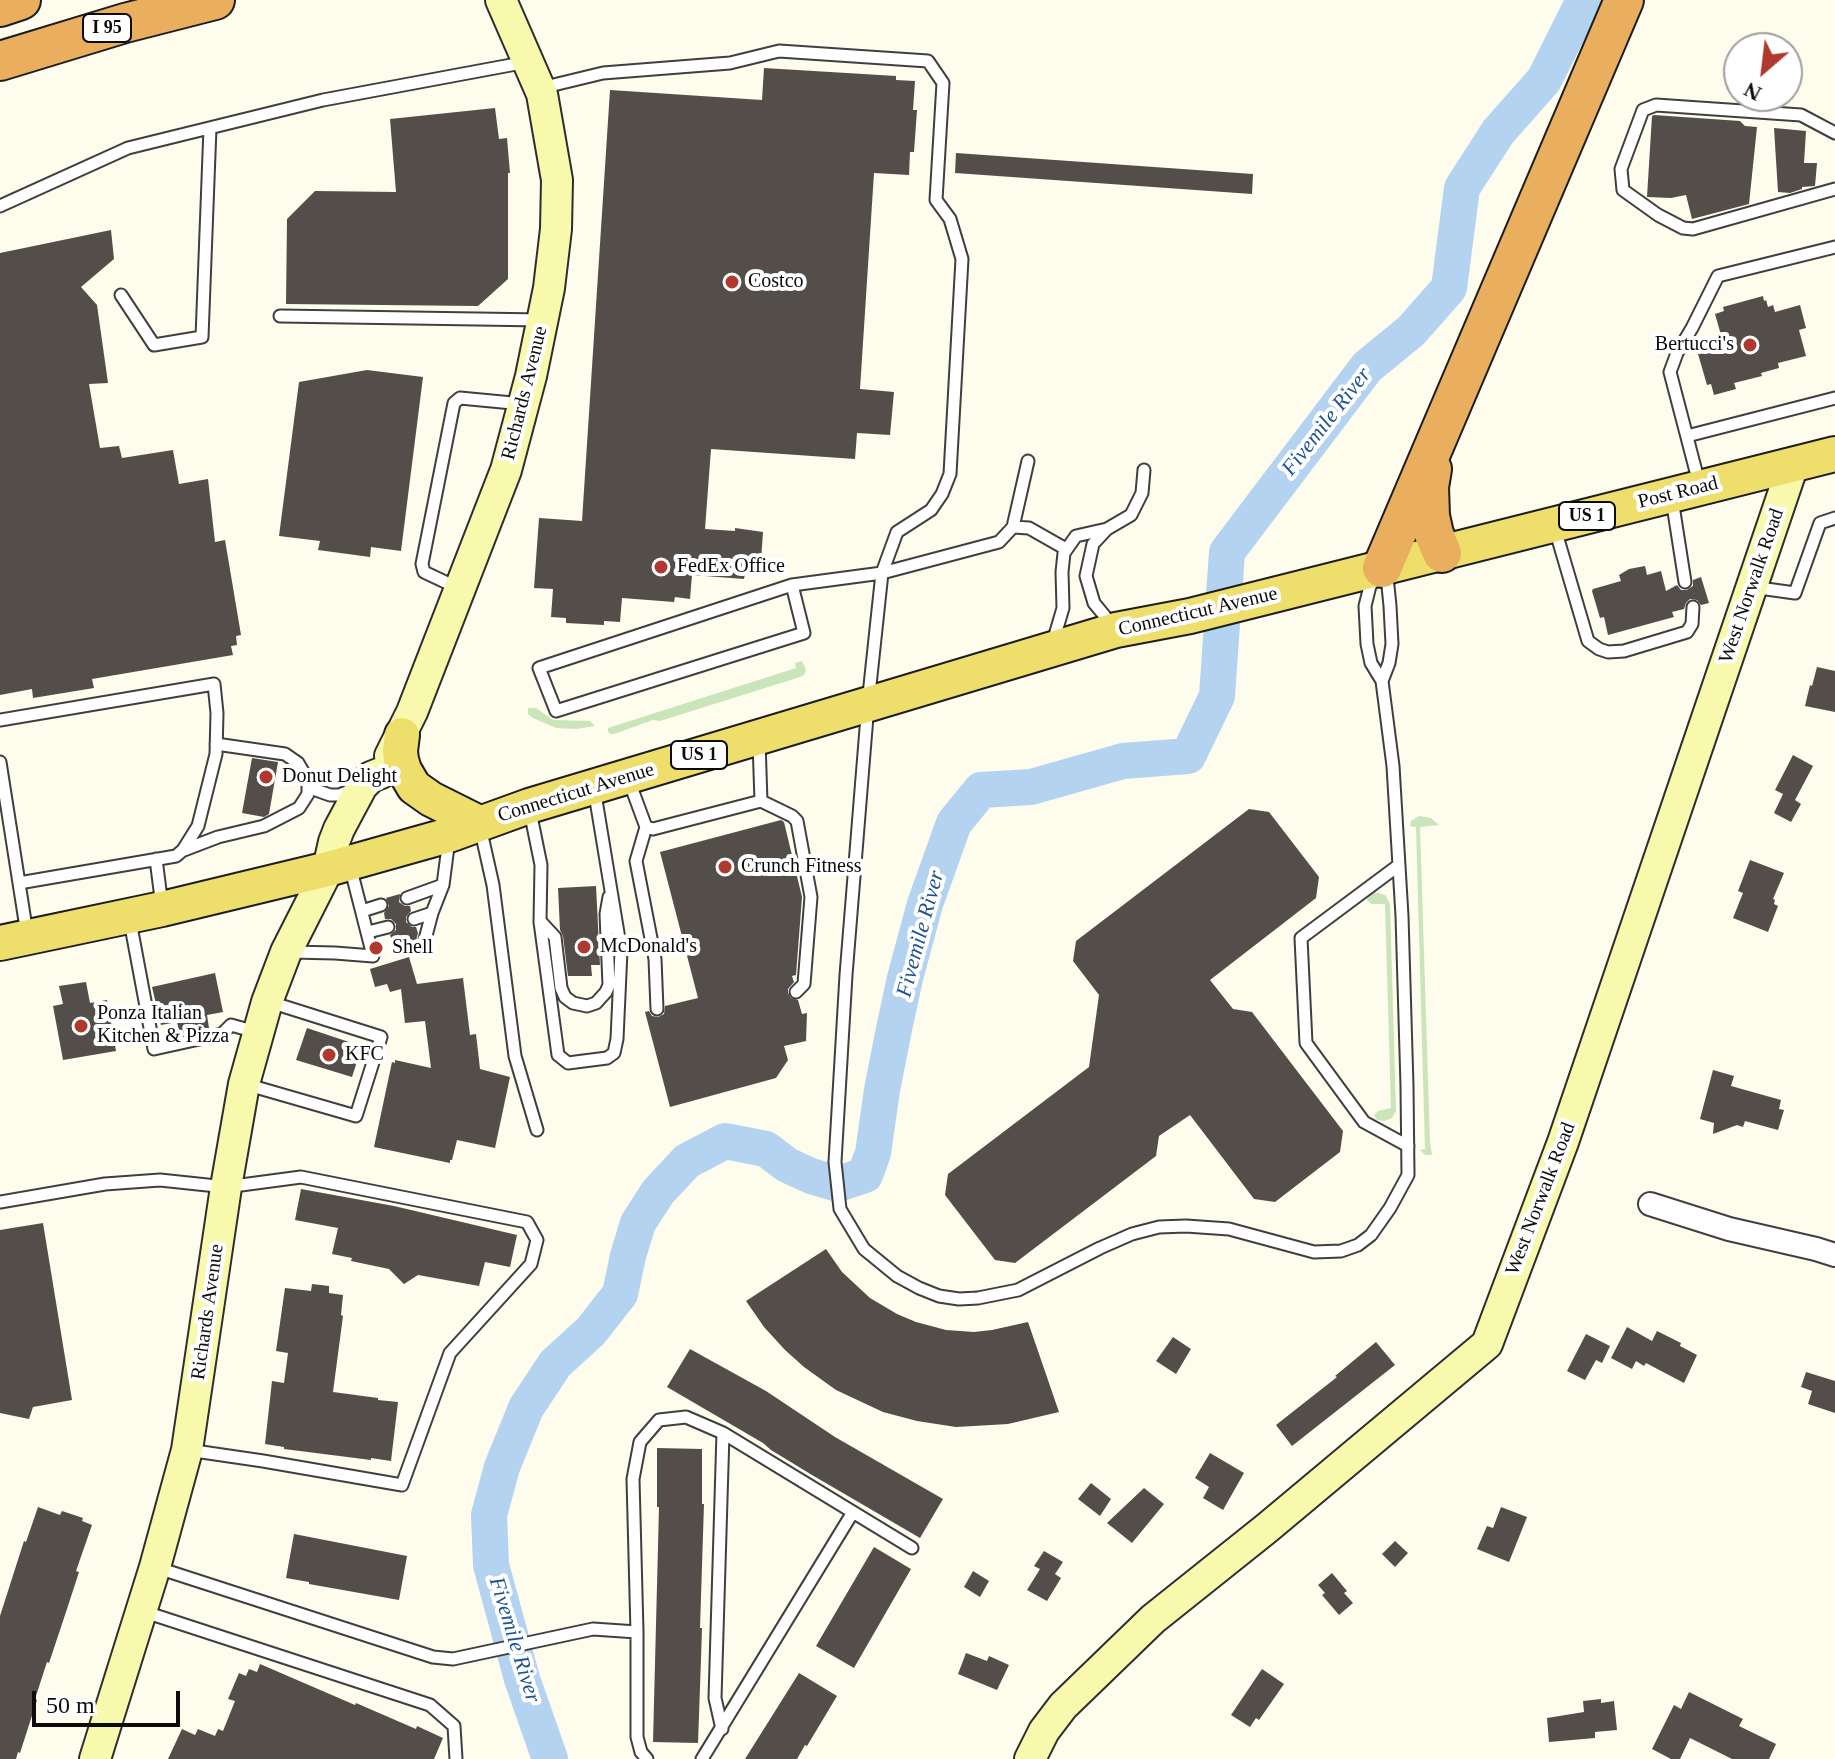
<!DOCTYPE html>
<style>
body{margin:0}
#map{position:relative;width:1835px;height:1759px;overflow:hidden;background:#fefcec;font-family:"Times New Roman",serif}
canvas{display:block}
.north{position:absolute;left:1723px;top:32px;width:80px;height:80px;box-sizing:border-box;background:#fff;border:2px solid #9e9e9e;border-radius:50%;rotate:208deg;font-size:22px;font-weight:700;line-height:32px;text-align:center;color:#0c0c0c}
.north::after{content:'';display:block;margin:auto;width:28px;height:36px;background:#b0392f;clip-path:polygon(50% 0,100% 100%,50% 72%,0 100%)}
.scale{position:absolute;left:32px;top:1691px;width:148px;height:36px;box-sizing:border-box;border:4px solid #0c0c0c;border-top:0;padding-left:10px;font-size:24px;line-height:28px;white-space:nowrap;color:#0c0c0c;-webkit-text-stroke:6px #fff;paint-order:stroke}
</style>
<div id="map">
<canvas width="1835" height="1759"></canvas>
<div class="north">N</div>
<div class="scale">50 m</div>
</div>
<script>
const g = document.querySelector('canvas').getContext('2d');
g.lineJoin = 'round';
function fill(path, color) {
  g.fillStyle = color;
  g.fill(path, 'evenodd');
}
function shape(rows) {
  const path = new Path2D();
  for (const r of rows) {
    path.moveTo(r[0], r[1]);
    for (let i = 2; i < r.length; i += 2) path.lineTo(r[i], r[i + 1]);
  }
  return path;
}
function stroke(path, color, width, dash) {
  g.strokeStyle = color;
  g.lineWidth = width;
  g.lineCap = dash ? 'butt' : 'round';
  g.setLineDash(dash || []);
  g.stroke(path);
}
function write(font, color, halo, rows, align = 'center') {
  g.font = font + ' "Times New Roman",serif';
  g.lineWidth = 8;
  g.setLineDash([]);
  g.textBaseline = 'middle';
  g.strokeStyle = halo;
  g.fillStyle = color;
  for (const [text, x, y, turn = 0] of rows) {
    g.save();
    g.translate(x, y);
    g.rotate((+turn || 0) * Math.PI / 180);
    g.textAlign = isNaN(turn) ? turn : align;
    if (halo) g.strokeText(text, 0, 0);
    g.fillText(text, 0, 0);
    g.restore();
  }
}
fill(shape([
 [802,661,806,670,804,675,800,677,660,721,653,720,614,734,610,734,608,731,608,728,796,668,795,663],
 [528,708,536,708,553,720,590,721,595,726,576,729,556,728,533,718,528,714],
 [1419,816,1431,818,1439,825,1420,827,1430,1142,1432,1155,1425,1155,1420,1150,1425,1149,1416,827,1410,826,1411,821],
 [1375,892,1385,895,1390,904,1396,1111,1392,1118,1384,1121,1377,1120,1374,1115,1378,1111,1391,1108,1385,904,1371,904,1367,900,1368,896]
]), '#cae5b9');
stroke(shape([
 [550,1759,522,1679,491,1565,489,1515,502,1467,526,1408,555,1364,591,1331,620,1294,628,1256,638,1223,658,1192,687,1161,725,1141,766,1149,787,1165,811,1176,838,1184,865,1175,873,1153,882,1090,894,1029,905,978,925,904,954,823,981,790,1031,787,1123,761,1188,756,1217,696,1227,552,1367,367,1411,331,1449,288,1462,188,1498,132,1544,80,1584,0]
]), '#b4d3f1', 36);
fill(shape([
 [764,68,896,76,896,80,915,81,913,110,917,110,914,152,910,152,909,175,874,173,860,389,894,392,890,435,857,433,855,459,711,449,705,529,735,531,735,528,763,532,760,575,745,574,744,579,692,575,690,599,675,597,674,602,622,598,620,622,604,621,604,625,566,623,566,618,551,617,553,589,534,588,539,518,582,521,610,90,762,100],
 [495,108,499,139,507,138,510,173,508,173,508,279,478,306,286,304,287,219,315,191,396,192,390,119],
 [1654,115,1740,121,1745,126,1757,127,1749,204,1692,219,1686,195,1671,198,1647,197,1652,116],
 [1774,128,1806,131,1804,163,1817,163,1815,186,1802,187,1802,189,1790,193,1778,192],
 [956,153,1253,174,1252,194,955,173],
 [111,230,114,259,81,287,97,305,108,383,89,384,100,448,119,446,122,458,173,450,179,484,208,479,215,542,225,540,241,635,236,636,237,645,231,646,233,655,92,679,94,688,33,698,32,689,0,695,0,253],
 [1763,296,1764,301,1766,300,1768,307,1773,305,1775,312,1800,305,1806,328,1799,330,1806,356,1778,363,1779,368,1761,373,1762,376,1734,383,1736,389,1714,395,1711,384,1707,385,1696,347,1711,343,1710,338,1721,335,1715,314,1724,311,1723,307],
 [367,370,423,377,401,551,371,547,370,557,318,550,320,541,279,536,299,382],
 [1645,566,1647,575,1661,571,1666,591,1677,585,1681,590,1687,590,1693,586,1693,580,1701,577,1709,603,1701,605,1697,600,1690,599,1686,603,1684,609,1672,612,1674,617,1608,635,1604,617,1600,618,1592,591,1593,589,1621,581,1619,575,1629,569],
 [1817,667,1835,671,1835,712,1805,706,1810,685,1812,686],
 [1793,755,1813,766,1795,800,1801,804,1791,822,1774,813,1783,794,1775,790],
 [252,758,278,762,269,814,264,817,242,813],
 [1249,809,1269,812,1319,877,1316,898,1210,980,1233,1009,1252,1012,1343,1131,1340,1152,1275,1202,1254,1199,1190,1115,1159,1136,1156,1156,1015,1263,995,1260,945,1195,948,1174,1089,1067,1099,995,1073,961,1076,941],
 [781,820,784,822,802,897,796,975,792,976,794,982,788,989,788,993,791,998,798,1000,802,1014,807,1013,806,1041,784,1046,788,1060,776,1078,670,1107,645,1012,649,1011,652,1016,658,1017,664,1014,665,1006,698,998,660,852],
 [1750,860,1784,873,1773,899,1775,900,1774,904,1778,906,1768,932,1733,918,1743,893,1738,891],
 [596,886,600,965,591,965,592,976,568,976,563,936,560,930,558,888],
 [400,894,399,902,405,906,410,906,411,911,406,917,406,922,412,927,416,927,418,933,415,944,395,950,390,935,396,930,396,924,391,919,385,919,384,913,389,906,386,898],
 [409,957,417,984,463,978,470,1035,476,1034,480,1069,510,1077,495,1148,457,1140,452,1160,450,1160,450,1163,374,1147,392,1062,395,1063,395,1060,431,1068,425,1021,405,1023,401,989,390,992,387,984,375,987,370,969],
 [215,973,223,1012,207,1015,209,1028,180,1035,177,1022,161,1025,152,987],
 [86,982,90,1003,107,1000,116,1051,63,1060,53,1006,63,1004,59,986],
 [307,1028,352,1043,351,1046,361,1049,352,1077,296,1060],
 [1713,1070,1734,1076,1731,1086,1781,1100,1779,1109,1784,1110,1778,1130,1745,1121,1743,1127,1737,1125,1713,1134,1714,1123,1700,1119],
 [301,1189,394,1206,517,1235,510,1267,485,1262,479,1286,418,1275,404,1284,389,1269,351,1261,352,1258,332,1254,338,1228,295,1220],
 [43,1223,72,1400,33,1407,29,1419,0,1413,0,1230],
 [826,1249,842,1272,870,1298,897,1314,916,1322,946,1330,974,1332,992,1330,1028,1322,1059,1412,1008,1424,956,1427,917,1421,883,1412,836,1390,804,1367,785,1350,764,1327,746,1301],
 [312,1284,329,1286,329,1293,343,1295,341,1315,343,1316,333,1392,378,1398,378,1400,398,1402,391,1461,371,1458,371,1460,284,1449,284,1447,265,1444,272,1381,284,1383,288,1353,276,1351,285,1288,311,1291],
 [1627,1327,1652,1341,1657,1331,1681,1343,1680,1346,1697,1355,1684,1383,1646,1363,1644,1366,1636,1361,1632,1369,1611,1358],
 [1586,1334,1610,1346,1602,1363,1596,1360,1585,1380,1567,1371],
 [1173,1337,1191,1349,1176,1374,1156,1361],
 [1376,1342,1395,1365,1292,1446,1276,1425,1337,1377,1335,1376],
 [690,1349,766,1391,835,1437,943,1499,920,1538,812,1475,771,1450,763,1443,667,1387],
 [1806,1372,1835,1381,1835,1413,1808,1404,1812,1391,1801,1387],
 [657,1448,702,1449,702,1504,704,1504,700,1628,702,1628,701,1659,698,1743,653,1742,659,1507,657,1507],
 [1210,1453,1244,1473,1223,1510,1203,1498,1209,1487,1195,1478],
 [1091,1483,1111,1499,1100,1516,1078,1499],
 [1144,1488,1164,1504,1132,1543,1107,1523],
 [38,1507,60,1515,62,1511,83,1518,82,1521,92,1525,76,1571,79,1572,67,1609,49,1663,47,1662,35,1699,37,1700,20,1753,18,1752,16,1759,0,1759,0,1616,24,1541,26,1542],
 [1501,1507,1527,1517,1509,1562,1477,1549,1487,1526,1493,1528],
 [294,1534,407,1556,399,1600,309,1584,309,1582,286,1578],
 [1395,1541,1408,1553,1395,1567,1382,1554],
 [874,1547,911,1569,854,1668,816,1646],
 [1044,1551,1063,1562,1055,1574,1061,1578,1047,1601,1027,1590,1040,1569,1034,1566],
 [973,1571,989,1581,980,1597,964,1587],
 [1332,1573,1347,1591,1344,1593,1353,1603,1339,1615,1322,1595,1325,1593,1318,1585],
 [966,1653,987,1661,989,1656,1009,1665,997,1690,958,1674],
 [260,1664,355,1705,356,1703,416,1729,417,1726,443,1738,434,1759,168,1759,182,1729,195,1735,198,1729,215,1736,218,1729,223,1731,235,1701,228,1699,239,1673,246,1676,249,1669,257,1672],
 [1262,1669,1284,1684,1259,1720,1256,1718,1250,1727,1231,1715],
 [799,1673,837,1696,807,1746,805,1745,797,1759,745,1759],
 [1689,1692,1743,1719,1739,1726,1776,1744,1769,1759,1732,1759,1690,1738,1680,1759,1671,1759,1652,1749,1674,1705,1681,1709],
 [1601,1699,1601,1703,1614,1701,1617,1730,1595,1732,1595,1738,1549,1742,1547,1718,1584,1712,1583,1701]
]), '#534e49');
const lane = shape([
 [541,88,603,73,730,63,779,51,928,61,943,83,936,200,950,219,962,259,950,474,942,494,931,510,897,532,882,573,868,704,846,975,835,1162,840,1209,864,1249,897,1276,919,1288,939,1296,959,1299,978,1298,1018,1290,1100,1248,1132,1234,1159,1227,1186,1226,1229,1229,1314,1252,1341,1251,1358,1245,1371,1235,1390,1208,1408,1175,1407,1086,1402,916,1393,766,1382,681,1371,663,1367,644,1365,606,1370,586,1377,576],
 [1835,133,1801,115,1656,105,1643,110,1621,169,1623,190,1658,215,1683,228,1693,229,1835,189],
 [0,206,128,148,323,100,527,62],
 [121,295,154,345,202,337,210,128],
 [280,316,543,320],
 [1687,436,1835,398],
 [1699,483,1670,372,1677,353,1692,328,1718,276,1835,247],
 [1672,499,1685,582],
 [1013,527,1029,528,1066,549],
 [1107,529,1131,515,1142,493,1144,470],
 [1555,529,1588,641,1599,649,1608,652,1624,651,1687,632,1692,624,1693,607],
 [792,585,804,633,556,711,539,668,792,585,882,573,999,542,1013,527,1028,461],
 [1752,587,1795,593,1820,523,1835,518],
 [458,588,424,572,422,564,454,403,460,398,523,404],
 [1053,642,1063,608,1062,572,1064,553,1076,536,1107,529,1093,544,1086,576,1094,603,1113,626],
 [1382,681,1389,663,1392,644,1390,606,1388,586,1383,572],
 [0,720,214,684,217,713,216,754,198,826,183,850,176,856,19,883],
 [0,762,27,934],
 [308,780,316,790,330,795,339,795,354,789],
 [629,781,646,827,653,829,761,801,759,742],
 [761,801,792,816,797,821,811,897,804,984,796,992],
 [530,811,541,865,540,922,558,1055,568,1063,607,1058,614,1053,617,1039,621,951,594,788],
 [480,827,493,885,515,1056,537,1130],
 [646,827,636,861,655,959,657,1009],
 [184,850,218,837,264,826,299,808,308,794,308,780,298,763,285,754,216,744],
 [156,859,162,906],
 [1399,865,1301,938,1306,1043,1364,1122,1408,1146],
 [407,898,443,885],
 [362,911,381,905],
 [414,919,432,913],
 [130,921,154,1049,222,1034,231,1025,256,1032],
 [541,922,555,937,561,988,565,997,573,1003,587,1006,596,1003,606,992,609,985,606,914,609,897],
 [368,932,388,927],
 [423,947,432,913,443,885,449,839],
 [291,952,335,953,373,956,350,866],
 [245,1084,356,1116,381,1037,270,1002],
 [0,1202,105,1184,160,1180,226,1187,301,1177,527,1222,537,1240,531,1264,450,1353,402,1485,263,1461,188,1450],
 [155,1567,433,1657,453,1659,593,1629,637,1632],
 [142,1611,430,1705,454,1726,456,1759],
 [722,1729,715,1698,723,1433],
 [647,1759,641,1752,637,1737,637,1632,633,1479,640,1442,659,1420,686,1417,723,1433,912,1548],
 [702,1759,853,1512]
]);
const street = shape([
 [1650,1204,1729,1229,1816,1249,1835,1255]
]);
const secondary = shape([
 [390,756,412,712,506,470,531,376,549,288,556,229,557,180,542,94,501,0],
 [95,1759,155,1567,187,1450,226,1187,244,1084,267,1002,286,952,328,869,334,842,339,829,362,786,371,777,381,773],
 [1030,1759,1044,1731,1063,1706,1153,1619,1267,1528,1487,1344,1563,1142,1793,465]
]);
const primary = shape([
 [402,735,400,751,401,760,404,770,414,787,431,799,479,823],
 [0,943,162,909,328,869,449,835,529,806,1116,630,1190,616,1835,454]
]);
const highway = shape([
 [0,7,21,0],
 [0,61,125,23,215,0],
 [1432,469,1429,487,1430,516,1434,534,1442,553],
 [1382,568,1624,0]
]);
stroke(lane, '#3f3f3f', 15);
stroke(street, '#3f3f3f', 26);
stroke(secondary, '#2e2e2e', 34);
stroke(primary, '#1d1d1d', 38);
stroke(highway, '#1d1d1d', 42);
stroke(lane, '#fff', 11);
stroke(street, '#fff', 22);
stroke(secondary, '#f8f9ac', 30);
stroke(primary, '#eede6c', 34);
stroke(highway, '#e9af5f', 38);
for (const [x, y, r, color] of [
 [732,282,8,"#b0392f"],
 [1750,345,8,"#b0392f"],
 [661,567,8,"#b0392f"],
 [266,777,8,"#b0392f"],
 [725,867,8,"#b0392f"],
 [584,947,8,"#b0392f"],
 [376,948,8,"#b0392f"],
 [81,1026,8,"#b0392f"],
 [329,1055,8,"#b0392f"]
]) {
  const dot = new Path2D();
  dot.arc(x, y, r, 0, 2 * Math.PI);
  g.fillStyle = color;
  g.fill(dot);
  stroke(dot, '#fff', 3);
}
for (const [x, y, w] of [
 [107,28,48],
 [1587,516,56],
 [699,755,56]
]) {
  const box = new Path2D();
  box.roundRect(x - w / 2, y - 14, w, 28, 6);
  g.fillStyle = '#fff';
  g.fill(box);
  stroke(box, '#0c0c0c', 2);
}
write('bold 18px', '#0c0c0c', null, [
 ["I 95",107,28],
 ["US 1",1587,516],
 ["US 1",699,755]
]);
write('20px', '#0c0c0c', '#fff', [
 ["Costco",748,282],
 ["Bertucci's",1734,345,"right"],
 ["FedEx Office",677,567],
 ["Donut Delight",282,777],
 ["Crunch Fitness",741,867],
 ["McDonald's",600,947],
 ["Shell",392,948],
 ["Ponza Italian",97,1014],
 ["Kitchen & Pizza",97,1037],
 ["KFC",345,1055]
], 'left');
write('20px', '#0c0c0c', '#fff', [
 ["Richards Avenue",525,393,-76],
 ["Post Road",1678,493,-14],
 ["West Norwalk Road",1752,586,-71],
 ["Connecticut Avenue",1198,612,-13],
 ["Connecticut Avenue",576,793,-17],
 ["West Norwalk Road",1541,1199,-69],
 ["Richards Avenue",208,1312,-82]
]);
write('italic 22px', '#1f5293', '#fff', [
 ["Fivemile River",1327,422,-52],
 ["Fivemile River",921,934,-75],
 ["Fivemile River",514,1640,73]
]);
</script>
